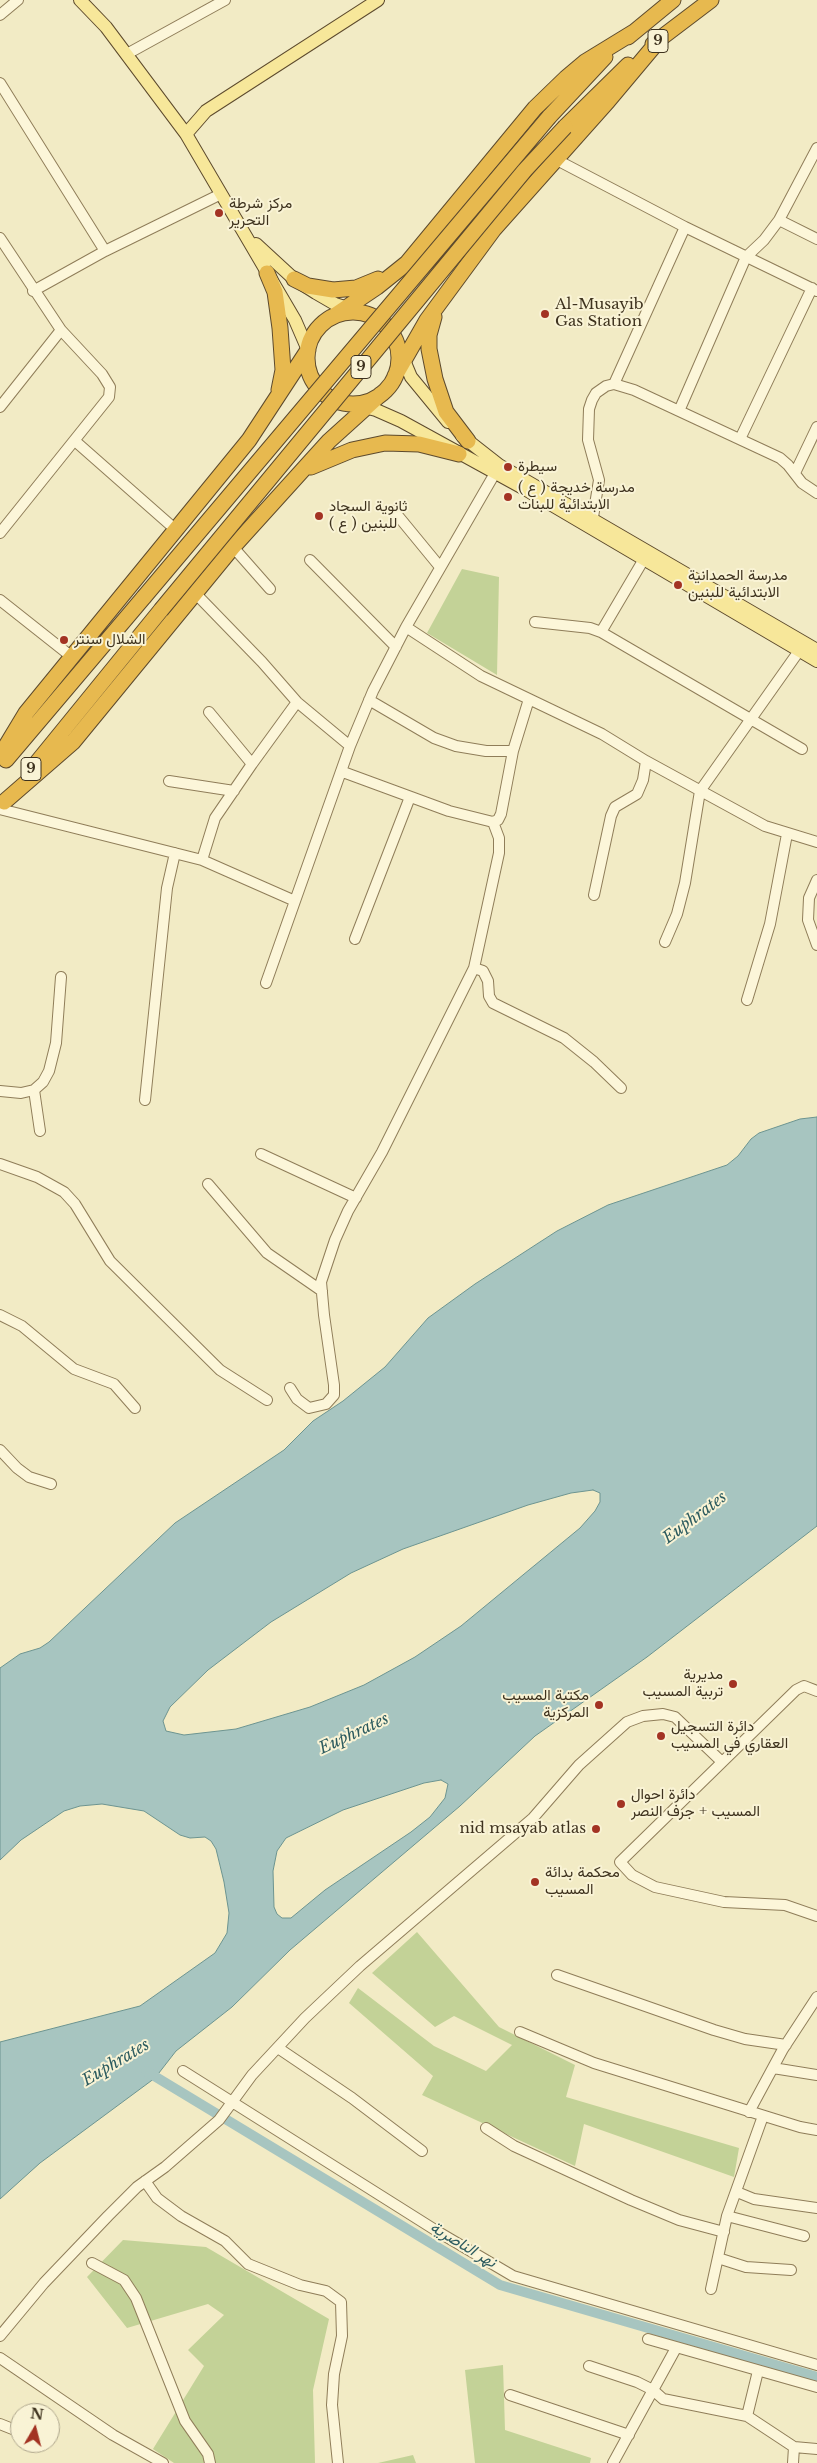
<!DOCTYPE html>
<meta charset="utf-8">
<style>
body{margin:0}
#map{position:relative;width:817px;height:2463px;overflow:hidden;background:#f2ebc5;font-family:"Libre Baskerville",serif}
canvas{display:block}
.north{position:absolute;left:10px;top:2403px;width:50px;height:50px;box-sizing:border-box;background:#f9f3d5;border:1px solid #aea68c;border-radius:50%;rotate:8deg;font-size:14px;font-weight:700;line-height:20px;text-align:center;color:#3e321e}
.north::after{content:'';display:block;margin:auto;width:18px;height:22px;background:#a33323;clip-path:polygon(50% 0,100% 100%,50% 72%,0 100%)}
</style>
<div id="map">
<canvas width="817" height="2463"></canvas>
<div class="north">N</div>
</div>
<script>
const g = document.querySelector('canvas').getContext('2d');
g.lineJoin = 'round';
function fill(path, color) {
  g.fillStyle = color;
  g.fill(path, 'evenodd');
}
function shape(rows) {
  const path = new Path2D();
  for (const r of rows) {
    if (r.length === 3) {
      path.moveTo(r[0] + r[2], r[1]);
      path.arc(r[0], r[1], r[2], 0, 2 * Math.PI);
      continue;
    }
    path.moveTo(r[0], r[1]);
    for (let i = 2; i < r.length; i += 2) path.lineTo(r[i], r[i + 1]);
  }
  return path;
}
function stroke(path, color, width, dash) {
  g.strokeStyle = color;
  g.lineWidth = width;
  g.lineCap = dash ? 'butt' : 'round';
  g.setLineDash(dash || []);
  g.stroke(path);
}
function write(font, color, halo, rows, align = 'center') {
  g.font = font + ' "Libre Baskerville",Vazirmatn,serif';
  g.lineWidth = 4;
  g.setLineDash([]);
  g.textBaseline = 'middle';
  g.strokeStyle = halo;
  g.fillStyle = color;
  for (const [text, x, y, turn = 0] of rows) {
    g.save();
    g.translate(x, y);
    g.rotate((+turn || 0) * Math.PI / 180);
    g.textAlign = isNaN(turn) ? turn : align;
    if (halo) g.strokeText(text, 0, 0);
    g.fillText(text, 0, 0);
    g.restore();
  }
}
fill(shape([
 [462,569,499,577,497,675,427,633],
 [417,1932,499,2027,575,2065,566,2097,739,2148,734,2177,584,2124,575,2166,422,2095,433,2076,349,2003,358,1988,434,2046,486,2071,512,2045,454,2016,435,2027,372,1973],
 [123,2240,206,2247,329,2319,313,2390,315,2463,174,2463,153,2449,204,2366,188,2350,224,2315,208,2304,127,2328,87,2277],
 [503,2365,505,2430,591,2458,590,2463,475,2463,465,2370],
 [413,2455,416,2463,378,2463]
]), '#c3d297');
const water = shape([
 [817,1117,817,1526,647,1657,535,1736,460,1806,290,1950,232,2007,176,2051,155,2078,40,2163,0,2199,0,2042,140,2006,215,1953,227,1933,229,1913,224,1882,216,1849,211,1841,205,1837,190,1838,180,1835,144,1811,102,1804,80,1806,64,1811,21,1840,0,1860,0,1668,20,1654,40,1648,49,1642,175,1523,284,1450,313,1421,343,1401,385,1367,428,1318,475,1284,557,1231,608,1205,727,1165,738,1156,751,1139,759,1133,800,1119,817,1117],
 [593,1490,600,1493,600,1502,595,1511,580,1528,461,1626,415,1657,364,1685,310,1707,236,1729,184,1735,166,1731,163,1721,170,1707,208,1670,271,1622,351,1573,403,1549,528,1505,571,1493,593,1490],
 [441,1780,448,1784,445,1798,430,1817,411,1832,325,1890,291,1918,282,1918,277,1914,274,1907,273,1871,277,1851,286,1838,343,1810,424,1783,441,1780]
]);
fill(water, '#a7c5c0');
stroke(water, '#6c9490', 1);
stroke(shape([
 [146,2071,500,2285,817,2377]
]), '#a7c5c0', 10);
const minor = shape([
 [0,15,18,0],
 [127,54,225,0],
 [0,83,105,251],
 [555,159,685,227,817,291],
 [779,220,817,239],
 [0,238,61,330,102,374,110,387,109,397,0,533],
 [33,291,105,251,221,194],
 [614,384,685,227],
 [0,407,61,330],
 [679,411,746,257,764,240,779,220,817,148],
 [740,439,812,288],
 [75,441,176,530],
 [795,473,817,427],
 [394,511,440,567],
 [593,517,599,480,588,440,589,409,592,400,596,393,606,386,614,384,634,390,780,458,788,465,802,483,817,493],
 [233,547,270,589],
 [310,560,396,647],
 [196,594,262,662,297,702,350,746],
 [0,600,72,657],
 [535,622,590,628,601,632,802,749],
 [406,627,481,676,602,734,646,761,765,826,817,842],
 [601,632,644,559],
 [369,700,434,738,456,746,486,751,513,751],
 [252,764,297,702],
 [343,772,449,811,493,822,498,820,501,814,513,751,529,699],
 [169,781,234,791],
 [0,809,202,860,295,901,266,983],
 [202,860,215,818,252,764,209,712],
 [817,880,809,898,808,920,817,945],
 [594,895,611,816,615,807,637,794,643,780,646,761],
 [295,901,350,746,373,691,406,627,498,468],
 [355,939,410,797],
 [665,942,677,914,685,883,700,791,799,651],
 [474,968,483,971,488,981,489,996,493,1003,564,1038,594,1062,621,1088],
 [747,1000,770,924,787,834],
 [34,1090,40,1131],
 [0,1091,21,1093,34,1090,43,1082,49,1071,56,1043,61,977],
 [145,1100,167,888,175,853],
 [261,1154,356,1198],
 [0,1164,37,1177,64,1192,75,1204,110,1261,220,1370,267,1400],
 [208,1184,267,1253,322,1291],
 [0,1315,22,1326,74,1369,114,1384,135,1408],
 [290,1388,297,1399,309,1408,326,1404,334,1395,334,1385,324,1315,321,1282,335,1240,348,1211,382,1152,474,968,499,853,499,838,493,822],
 [0,1450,17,1468,29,1477,51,1484],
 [817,1691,804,1686,796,1690,620,1862,632,1875,655,1887,724,1902,785,1905,817,1916],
 [557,1975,714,2030,745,2039,786,2045],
 [520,2032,594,2063,800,2127,817,2130],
 [278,2048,352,2098,422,2151],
 [773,2068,817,2075],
 [183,2071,440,2233,513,2276,817,2365],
 [749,2112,783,2049,817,1997],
 [486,2128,514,2146,631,2200,679,2220,724,2232],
 [145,2181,157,2198,181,2216,225,2241,248,2264,300,2285,326,2291,341,2302,342,2336,334,2374,332,2405,338,2463],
 [737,2192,754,2199,817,2208],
 [727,2216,804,2236],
 [718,2258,746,2267,791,2270],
 [92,2263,124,2280,136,2298,185,2421,208,2454,210,2463],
 [711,2289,727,2216,763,2116],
 [0,2336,44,2283,108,2216,137,2187,165,2167,219,2120,252,2075,305,2018,360,1966,533,1818,579,1765,627,1722,643,1716,663,1714,675,1717,722,1762],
 [648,2339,817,2387],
 [0,2358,113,2435,163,2463],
 [589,2366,637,2382,653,2390,663,2399,747,2416,794,2447,817,2449],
 [510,2395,629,2435],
 [747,2416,758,2371],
 [0,2424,20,2432],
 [613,2463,676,2348],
 [793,2463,794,2447]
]);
const major = shape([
 [80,0,106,27,186,134,295,320,308,350],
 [186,134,206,111,378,0],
 [256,244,294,279,316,293,335,304,363,313],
 [398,346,411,377,448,422],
 [344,402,376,410,401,421,523,488,817,661],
 [462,436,499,465,817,650]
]);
const highway = shape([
 [628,37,673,0],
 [653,44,711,0],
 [549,117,605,57],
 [565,127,628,65],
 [267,273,275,292,280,328,283,370,279,390],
 [294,279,308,286,333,290,356,288,378,279],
 [353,358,46],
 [334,316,377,287,407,263,535,108,566,78,585,62,634,32],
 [434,317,429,335,429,349,435,379,446,412,468,441],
 [395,376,427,320,494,229,608,101,660,39],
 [311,467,352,450,385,443,419,444,459,454],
 [0,756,26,713,249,440,308,350],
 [6,760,144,597],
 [30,771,161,610],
 [4,802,73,742,233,547,329,441,381,394]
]);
stroke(minor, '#8f7d59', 12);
stroke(major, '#5d4a2d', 14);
stroke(highway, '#5d4a2d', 17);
stroke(minor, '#fcf6d9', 10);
stroke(major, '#f7e79a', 12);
stroke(highway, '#e7b94f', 15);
const highwayBridge = shape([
 [144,597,549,117],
 [161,610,525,170,565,127]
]);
stroke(highwayBridge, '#5d4a2d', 17, []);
stroke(highwayBridge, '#e7b94f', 15);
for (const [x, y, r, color] of [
 [219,213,5,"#a33323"],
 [545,314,5,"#a33323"],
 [508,467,5,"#a33323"],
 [508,497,5,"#a33323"],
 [319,516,5,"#a33323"],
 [678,585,5,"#a33323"],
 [64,640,5,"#a33323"],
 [733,1684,5,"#a33323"],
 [599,1705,5,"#a33323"],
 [661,1736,5,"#a33323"],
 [621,1804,5,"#a33323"],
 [596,1829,5,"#a33323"],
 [535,1882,5,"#a33323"]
]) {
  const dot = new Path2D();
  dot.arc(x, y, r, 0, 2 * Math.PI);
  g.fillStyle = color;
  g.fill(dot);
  stroke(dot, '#f9f3d5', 2);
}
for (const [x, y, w] of [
 [658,41,20],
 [361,367,20],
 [31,769,20]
]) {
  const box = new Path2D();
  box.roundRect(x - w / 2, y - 11.5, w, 23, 4);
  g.fillStyle = '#f9f3d5';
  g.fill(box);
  stroke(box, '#3e321e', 1);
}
write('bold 14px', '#3e321e', null, [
 ["9",658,41],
 ["9",361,367],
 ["9",31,769]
]);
write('15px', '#3e321e', '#f9f3d5', [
 ["مركز شرطة",229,204],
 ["التحرير",229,221],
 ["Al-Musayib",555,305],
 ["Gas Station",555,322],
 ["سيطرة",518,467],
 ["مدرسة خديجة ( ع )",518,488],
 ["الابتدائية للبنات",518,505],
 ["ثانوية السجاد",329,507],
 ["( ع ) للبنين",329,524],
 ["مدرسة الحمدانية",688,576],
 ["الابتدائية للبنين",688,593],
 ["الشلال سنتر",74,640],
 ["مديرية",723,1675,"right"],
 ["تربية المسيب",723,1692,"right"],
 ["مكتبة المسيب",589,1696,"right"],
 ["المركزية",589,1713,"right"],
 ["دائرة التسجيل",671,1727],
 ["العقاري في المسيب",671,1744],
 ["دائرة احوال",631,1795],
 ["المسيب + جرف النصر",631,1812],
 ["nid msayab atlas",586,1829,"right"],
 ["محكمة بدائة",545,1873],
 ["المسيب",545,1890]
], 'left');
write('italic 16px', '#2c5b5f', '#f9f3d5', [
 ["Euphrates",695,1518,-37],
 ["Euphrates",354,1734,-25],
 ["Euphrates",116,2063,-31],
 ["نهر الناصرية",463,2245,31]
]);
</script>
